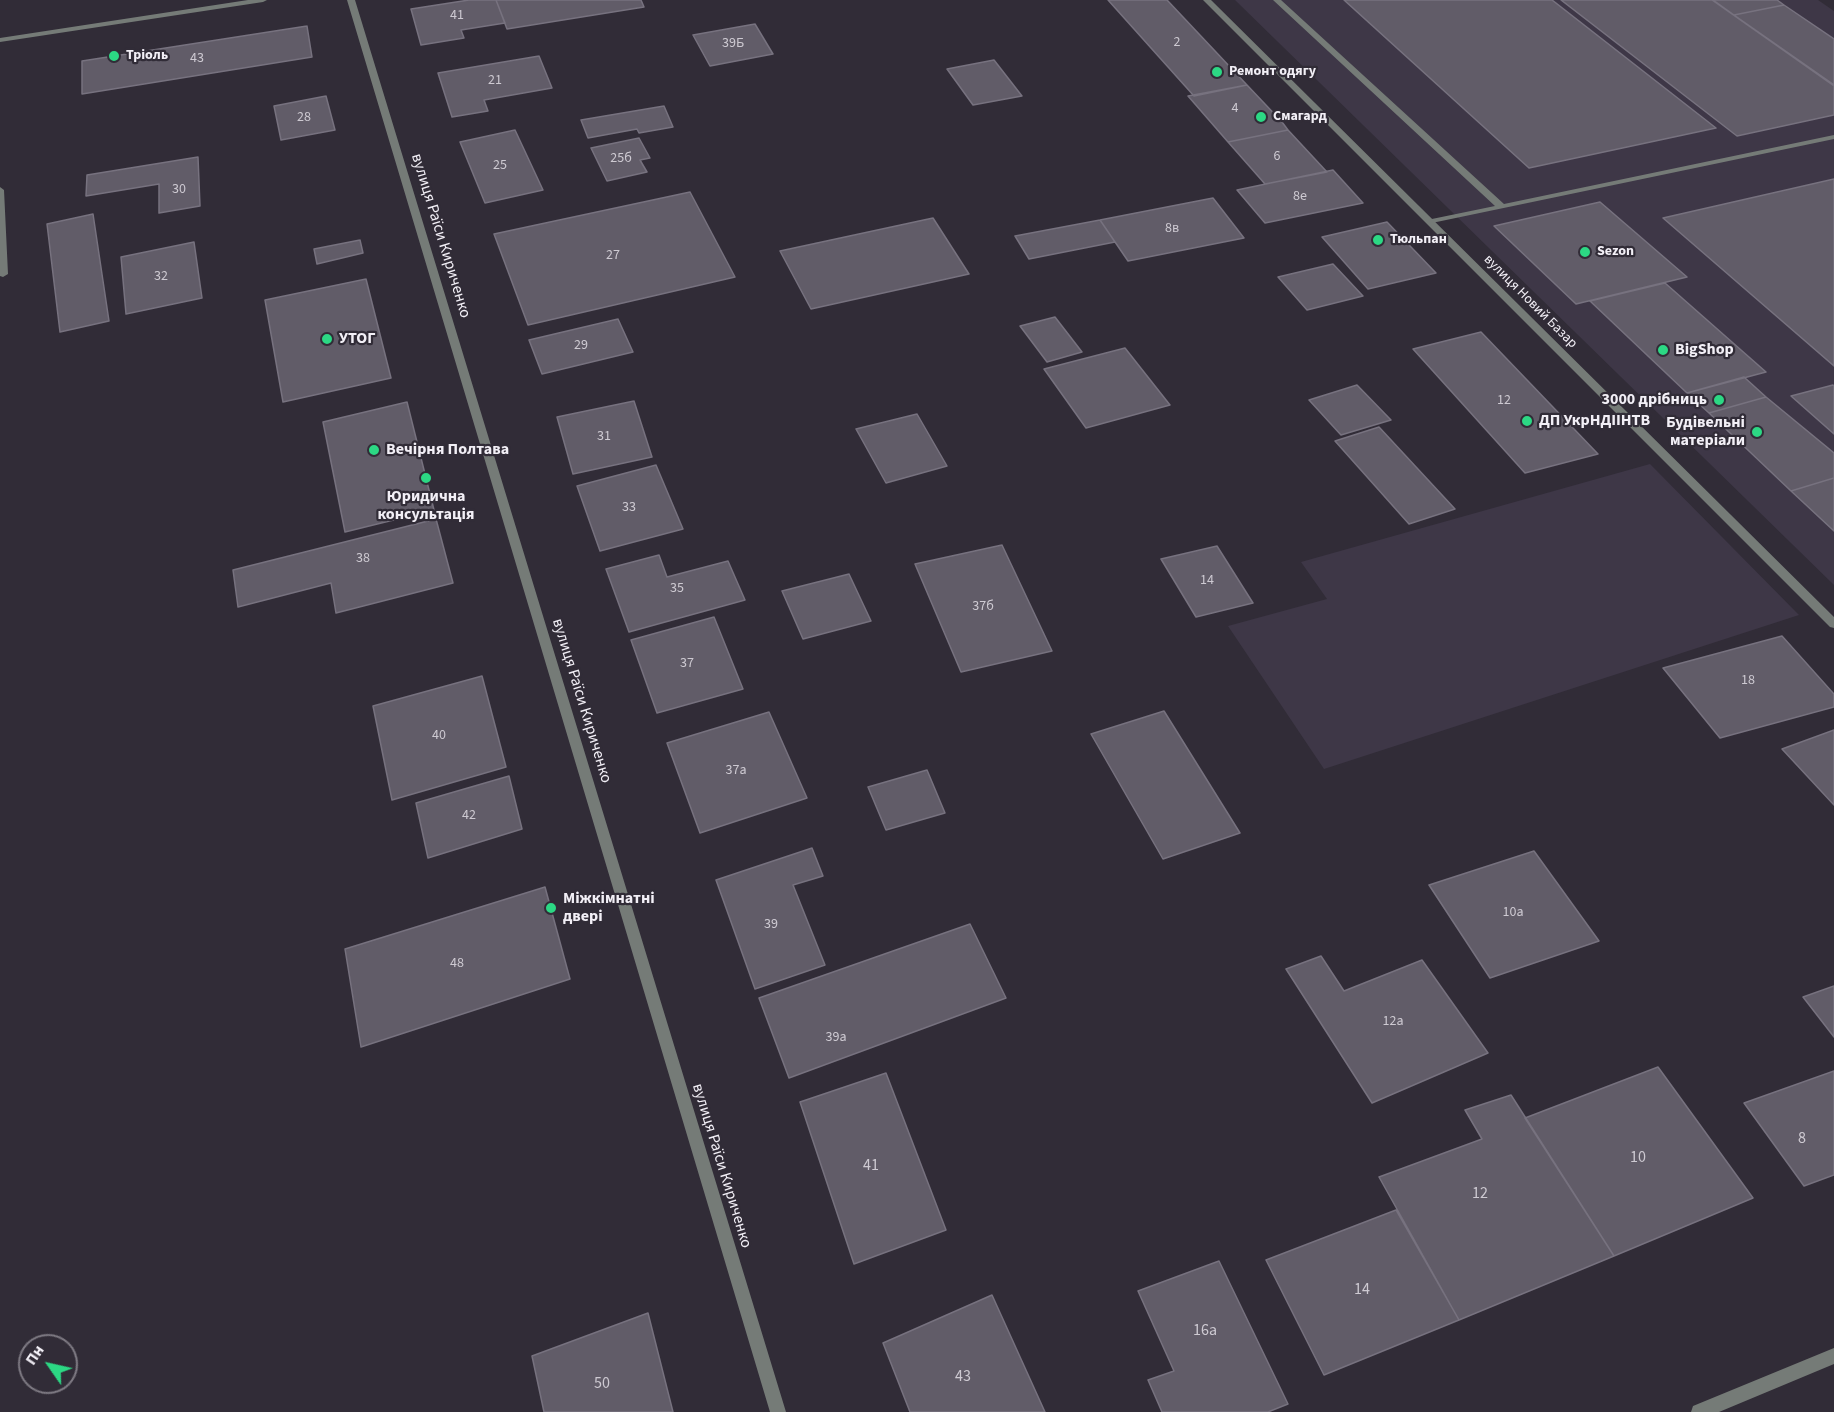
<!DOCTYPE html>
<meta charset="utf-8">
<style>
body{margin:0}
#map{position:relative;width:1834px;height:1412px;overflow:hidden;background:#312c37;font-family:"Source Sans 3",sans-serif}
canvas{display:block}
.north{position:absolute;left:18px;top:1334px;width:60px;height:60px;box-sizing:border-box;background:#312c37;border:2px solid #7e7a83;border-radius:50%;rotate:304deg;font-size:16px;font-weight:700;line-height:24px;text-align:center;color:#f2eff6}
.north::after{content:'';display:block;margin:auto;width:21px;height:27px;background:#2cd884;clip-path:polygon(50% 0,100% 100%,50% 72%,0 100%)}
</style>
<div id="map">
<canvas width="1834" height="1412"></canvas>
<div class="north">Пн</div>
</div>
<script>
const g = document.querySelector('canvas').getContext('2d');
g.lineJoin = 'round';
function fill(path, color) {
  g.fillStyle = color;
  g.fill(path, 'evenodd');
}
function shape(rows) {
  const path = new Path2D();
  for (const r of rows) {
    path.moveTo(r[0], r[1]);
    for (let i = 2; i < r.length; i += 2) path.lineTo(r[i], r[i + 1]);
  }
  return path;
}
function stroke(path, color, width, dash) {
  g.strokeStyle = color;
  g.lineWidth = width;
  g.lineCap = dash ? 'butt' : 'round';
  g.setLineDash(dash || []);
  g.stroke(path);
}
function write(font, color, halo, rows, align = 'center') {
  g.font = font + ' "Source Sans 3",sans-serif';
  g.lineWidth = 4.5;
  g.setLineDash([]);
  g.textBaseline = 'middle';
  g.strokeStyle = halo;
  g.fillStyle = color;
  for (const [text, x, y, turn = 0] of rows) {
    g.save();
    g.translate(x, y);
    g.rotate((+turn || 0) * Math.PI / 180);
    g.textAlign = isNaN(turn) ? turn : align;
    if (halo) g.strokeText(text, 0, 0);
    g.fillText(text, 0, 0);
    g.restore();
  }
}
fill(shape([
 [1235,0,1818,0,1834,11,1834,585],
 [1650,464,1799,615,1324,769,1228,626,1327,599,1301,562]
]), '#3e3747');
const building = shape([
 [469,0,496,0,505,23,461,30,464,38,421,45,411,9,469,0],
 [496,0,641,0,644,7,507,29,496,0],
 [1108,0,1167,0,1247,85,1194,96,1108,0],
 [1344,0,1552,0,1716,128,1529,168,1344,0],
 [1561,0,1712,0,1834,86,1834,115,1737,136,1561,0],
 [1713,0,1777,0,1784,5,1734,15,1713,0],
 [1784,5,1834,39,1834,85,1734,15,1784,5],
 [755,24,773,54,710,66,693,35,755,24],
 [307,26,312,57,82,94,82,61,307,26],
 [539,56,552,88,484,100,488,111,452,117,438,73,539,56],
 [994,60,1022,96,973,105,947,69,994,60],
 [1247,85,1282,122,1288,130,1228,142,1188,96,1247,85],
 [326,96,335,130,281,140,274,106,326,96],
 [664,106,673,127,639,133,637,129,588,138,581,120,664,106],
 [515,130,543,190,485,203,460,142,515,130],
 [1288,130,1327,172,1265,184,1228,142,1288,130],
 [639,138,650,158,640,160,647,172,607,181,591,148,639,138],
 [198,157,200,206,159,213,159,184,86,196,87,175,198,157],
 [1333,170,1363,203,1265,223,1237,190,1333,170],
 [1834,179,1834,366,1663,218,1834,179],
 [690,192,735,277,528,325,494,234,690,192],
 [1213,198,1244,238,1128,261,1100,220,1213,198],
 [1600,202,1687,277,1576,304,1494,226,1600,202],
 [93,214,109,321,60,332,47,224,93,214],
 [933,218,969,274,811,309,780,251,933,218],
 [1100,220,1115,242,1029,259,1015,236,1100,220],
 [1387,222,1436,273,1368,289,1322,237,1387,222],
 [360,240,363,253,317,264,314,249,360,240],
 [194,242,202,298,126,314,121,257,194,242],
 [1333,264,1363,296,1307,310,1278,277,1333,264],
 [366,279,391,378,283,402,265,300,366,279],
 [1665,283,1766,372,1687,393,1590,301,1665,283],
 [1055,317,1082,352,1047,362,1020,326,1055,317],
 [618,319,633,352,542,374,529,340,618,319],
 [1481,332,1598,454,1525,473,1413,349,1481,332],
 [1125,348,1170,405,1086,428,1044,369,1125,348],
 [1744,377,1766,397,1709,413,1687,393,1744,377],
 [1357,385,1391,420,1341,435,1309,400,1357,385],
 [1833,385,1834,386,1834,434,1791,396,1833,385],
 [1766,397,1834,453,1834,478,1791,491,1709,413,1766,397],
 [634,401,652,457,573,474,557,417,634,401],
 [407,402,434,510,345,532,323,422,407,402],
 [917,414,947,466,886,483,856,429,917,414],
 [1379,427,1455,509,1409,524,1335,441,1379,427],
 [656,465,683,529,600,551,577,486,656,465],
 [1834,478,1834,531,1791,491,1834,478],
 [436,519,453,583,336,613,331,583,238,607,233,570,436,519],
 [1002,545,1052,651,961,672,915,564,1002,545],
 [1217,546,1253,603,1196,617,1161,559,1217,546],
 [659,555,667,577,728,561,745,600,629,632,606,569,659,555],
 [849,574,871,621,803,639,782,591,849,574],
 [714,617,743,689,657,713,631,640,714,617],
 [1782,636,1834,694,1834,707,1720,738,1663,668,1782,636],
 [482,676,506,767,392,800,373,706,482,676],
 [1164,711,1240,833,1163,859,1091,734,1164,711],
 [769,712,807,798,700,833,667,743,769,712],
 [1834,730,1834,805,1782,749,1834,730],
 [927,770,945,813,886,830,868,787,927,770],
 [509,776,522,829,428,858,416,803,509,776],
 [812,848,823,876,793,885,825,965,755,989,716,880,812,848],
 [1534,851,1599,941,1490,978,1429,885,1534,851],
 [545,887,570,979,361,1047,345,949,545,887],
 [970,924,1006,998,789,1078,759,998,970,924],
 [1321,956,1344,991,1422,960,1488,1053,1372,1103,1286,969,1321,956],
 [1834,986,1834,1037,1803,997,1834,986],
 [1658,1067,1753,1198,1614,1256,1525,1118,1658,1067],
 [1834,1071,1834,1175,1804,1186,1744,1103,1834,1071],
 [886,1073,946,1230,854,1264,800,1102,886,1073],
 [1511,1095,1614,1256,1459,1320,1379,1177,1482,1139,1465,1110,1511,1095],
 [1396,1210,1459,1320,1324,1375,1266,1260,1396,1210],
 [1219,1261,1288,1404,1268,1412,1162,1412,1148,1380,1174,1371,1138,1291,1219,1261],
 [992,1295,1045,1412,910,1412,883,1343,992,1295],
 [648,1313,673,1412,544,1412,532,1356,648,1313]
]);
fill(building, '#615c68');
stroke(building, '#77727f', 1.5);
fill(shape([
 [1273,0,1281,0,1504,204,1834,135,1834,139,1427,224,1427,220,1495,206,1273,0],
 [0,187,4,190,8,274,3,277,0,276,0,187]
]), '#757b77');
fill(shape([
 [347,0,355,0,786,1412,770,1412,347,0],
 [1203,0,1211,0,1834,617,1834,628,1830,627,1203,0]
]), '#757b77');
fill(shape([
 [248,0,267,0,263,2,0,42,0,38,248,0],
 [1834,1348,1834,1364,1719,1412,1691,1412,1693,1406,1834,1348]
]), '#757b77');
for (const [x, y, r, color] of [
 [114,56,6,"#2cd884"],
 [1217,72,6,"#2cd884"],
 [1261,117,6,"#2cd884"],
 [1378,240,6,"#2cd884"],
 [1585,252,6,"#2cd884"],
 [327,339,6,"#2cd884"],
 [1663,350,6,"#2cd884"],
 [1719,400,6,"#2cd884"],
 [1527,421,6,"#2cd884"],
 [1757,432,6,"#2cd884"],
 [374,450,6,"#2cd884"],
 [426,478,6,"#2cd884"],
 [551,908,6,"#2cd884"]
]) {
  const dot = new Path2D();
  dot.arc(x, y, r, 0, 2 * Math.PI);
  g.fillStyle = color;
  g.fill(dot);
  stroke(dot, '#312c37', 2);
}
write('14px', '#cecad2', null, [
 ["41",457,16],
 ["2",1177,43],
 ["39Б",733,44],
 ["43",197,59],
 ["21",495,81],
 ["4",1235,109],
 ["28",304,118],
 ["6",1277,157],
 ["25б",621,159],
 ["25",500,166],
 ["30",179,190],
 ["8е",1300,197],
 ["8в",1172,229],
 ["27",613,256],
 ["32",161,277],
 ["29",581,346],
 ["12",1504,401],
 ["31",604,437],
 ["33",629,508],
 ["38",363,559],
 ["14",1207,581],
 ["35",677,589],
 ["37б",983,607],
 ["37",687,664],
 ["18",1748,681],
 ["40",439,736],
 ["37а",736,771],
 ["42",469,816],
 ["10а",1513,913],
 ["39",771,925],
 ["48",457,964],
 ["12а",1393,1022],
 ["39а",836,1038]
]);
write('bold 14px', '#f2eff6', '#312c37', [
 ["Тріоль",126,56],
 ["Ремонт одягу",1229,72],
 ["Смагард",1273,117],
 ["Тюльпан",1390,240],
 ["Sezon",1597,252]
], 'left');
write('14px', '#f2eff6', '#312c37', [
 ["вулиця Новий Базар",1530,302,45]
]);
write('16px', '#f2eff6', '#312c37', [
 ["вулиця Раїси Кириченко",440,236,73],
 ["вулиця Раїси Кириченко",581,701,73],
 ["вулиця Раїси Кириченко",721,1166,73]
]);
write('bold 16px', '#f2eff6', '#312c37', [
 ["УТОГ",339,339],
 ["BigShop",1675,350],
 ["3000 дрібниць",1707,400,"right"],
 ["ДП УкрНДІІНТВ",1539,421],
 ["Будівельні",1745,423,"right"],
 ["матеріали",1745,441,"right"],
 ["Вечірня Полтава",386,450],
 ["Юридична",426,497,"center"],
 ["консультація",426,515,"center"],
 ["Міжкімнатні",563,899],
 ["двері",563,917]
], 'left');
write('16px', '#cecad2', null, [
 ["8",1802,1139],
 ["10",1638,1158],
 ["41",871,1166],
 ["12",1480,1194],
 ["14",1362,1290],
 ["16а",1205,1331],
 ["43",963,1377],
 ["50",602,1384]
]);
</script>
